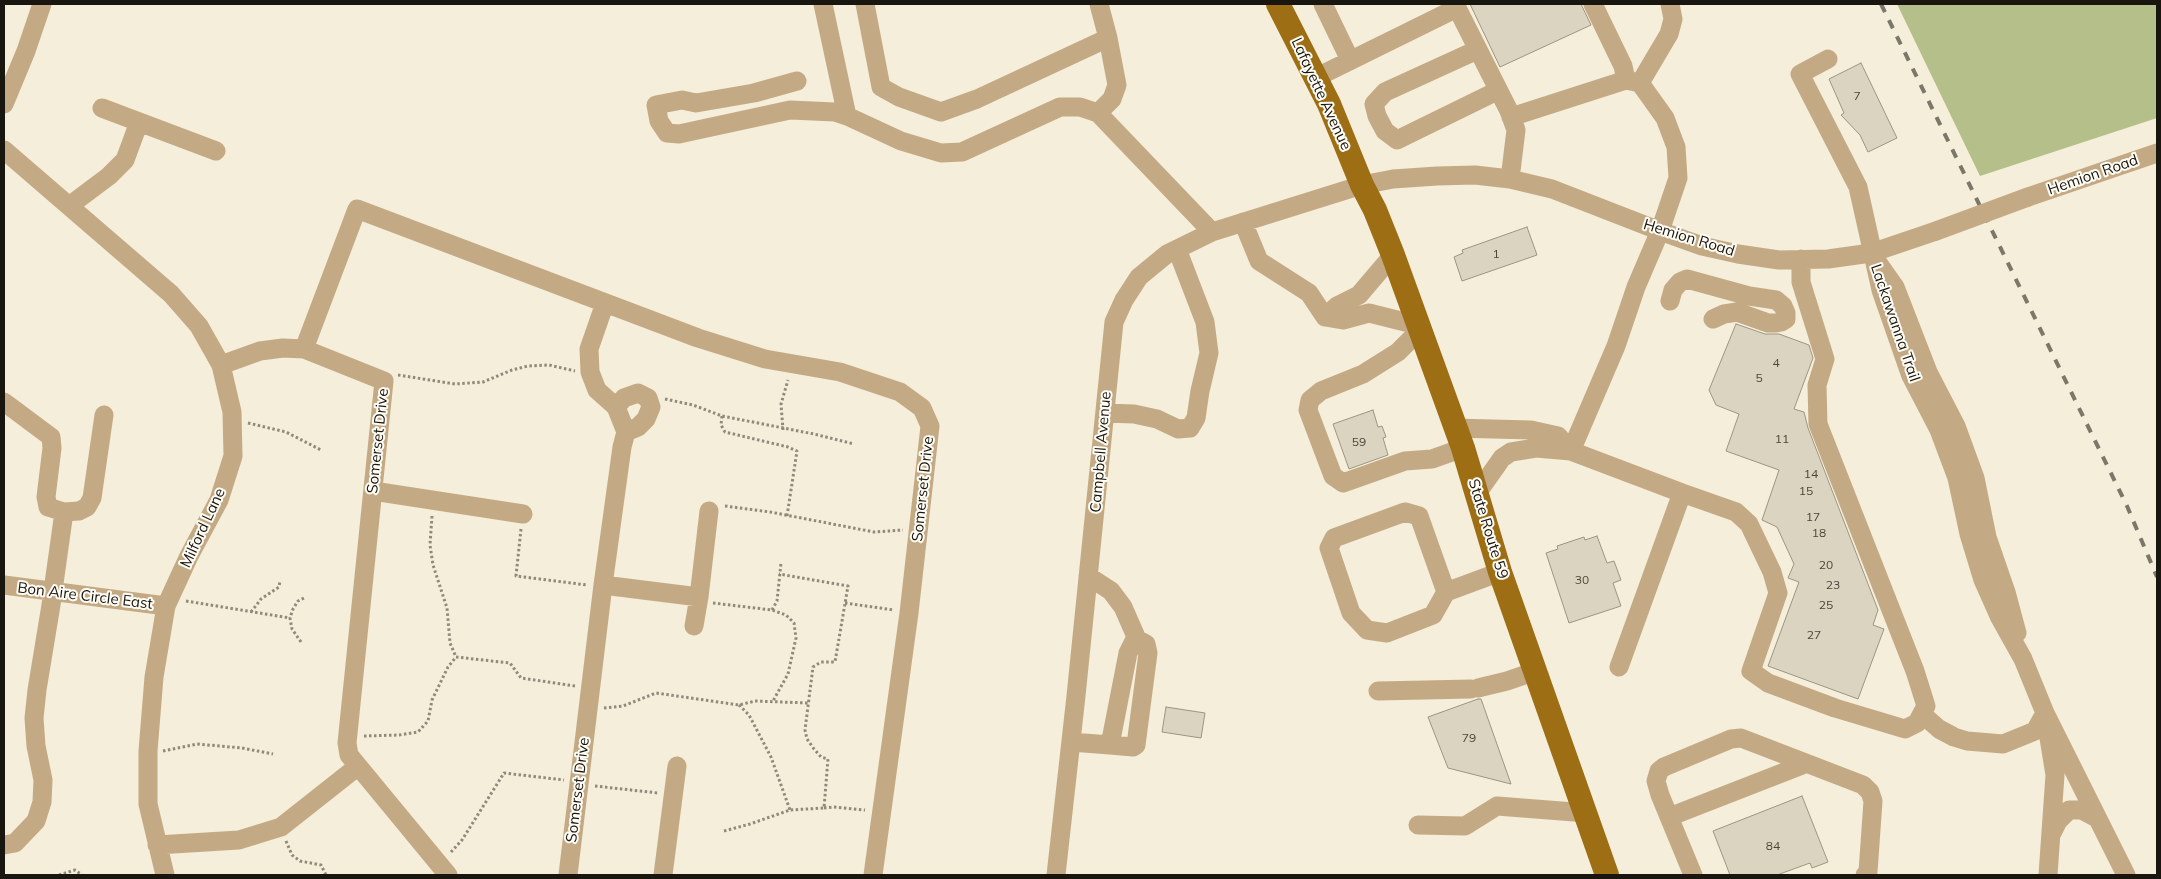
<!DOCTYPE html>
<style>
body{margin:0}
#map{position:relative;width:2161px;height:879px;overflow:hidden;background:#f5eeda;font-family:Mulish,sans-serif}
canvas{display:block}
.frame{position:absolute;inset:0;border:5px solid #18160f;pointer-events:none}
</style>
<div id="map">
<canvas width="2161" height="879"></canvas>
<div class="frame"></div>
</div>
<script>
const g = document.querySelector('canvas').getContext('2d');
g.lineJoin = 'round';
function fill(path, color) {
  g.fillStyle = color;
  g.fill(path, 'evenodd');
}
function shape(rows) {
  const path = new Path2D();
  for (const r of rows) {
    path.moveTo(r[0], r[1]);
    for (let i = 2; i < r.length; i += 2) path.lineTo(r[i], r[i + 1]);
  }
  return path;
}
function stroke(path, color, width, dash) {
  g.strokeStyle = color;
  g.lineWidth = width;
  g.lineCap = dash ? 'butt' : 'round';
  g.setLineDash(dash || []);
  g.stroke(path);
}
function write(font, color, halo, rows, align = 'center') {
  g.font = font + ' Mulish,sans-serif';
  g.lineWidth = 4;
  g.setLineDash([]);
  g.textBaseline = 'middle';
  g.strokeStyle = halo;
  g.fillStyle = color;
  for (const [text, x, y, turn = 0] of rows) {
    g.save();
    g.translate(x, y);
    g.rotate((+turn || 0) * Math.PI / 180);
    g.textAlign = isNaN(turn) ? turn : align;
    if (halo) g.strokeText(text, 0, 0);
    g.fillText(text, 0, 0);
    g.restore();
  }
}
fill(shape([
 [1897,4,2157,4,2157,118,1980,176]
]), '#b5bf89');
const building = shape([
 [1470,4,1581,4,1591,25,1500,67,1470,4],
 [1861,63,1897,138,1868,152,1860,135,1841,115,1844,113,1829,79,1861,63],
 [1527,227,1537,255,1462,281,1454,257,1463,253,1462,250,1527,227],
 [1736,324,1765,334,1779,334,1809,345,1813,358,1794,409,1804,412,1808,428,1878,610,1873,625,1884,629,1858,699,1768,666,1799,582,1788,578,1794,564,1777,527,1762,520,1779,470,1726,451,1739,414,1716,405,1709,390,1736,324],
 [1373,410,1378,427,1382,426,1386,437,1383,438,1388,455,1349,469,1333,424,1373,410],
 [1597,536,1607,563,1614,561,1621,580,1613,583,1621,606,1569,623,1546,553,1558,549,1557,546,1584,537,1585,540,1597,536],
 [1478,699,1481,699,1511,784,1448,768,1428,717,1478,699],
 [1166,707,1205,713,1201,738,1162,732,1166,707],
 [1802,796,1828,862,1812,868,1810,863,1777,875,1730,875,1713,831,1802,796]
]);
fill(building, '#dbd4c0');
stroke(building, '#9b9582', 1);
stroke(shape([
 [398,375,455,384,483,382,512,370,528,366,549,365,575,371],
 [665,399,693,405,722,416,814,434,854,444],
 [722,416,721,425,725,432,788,447,797,451,787,516],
 [248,423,286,432,321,450],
 [783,430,781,404,788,380],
 [725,506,770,512,874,532,903,530],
 [432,516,430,545,433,565,447,608,450,643,456,657],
 [521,529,516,576,587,585],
 [186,601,290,618],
 [713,603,772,610,786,615,794,623,796,638,788,674,773,701],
 [845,603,894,610],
 [772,610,777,601,781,563],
 [251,612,261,599,279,587,280,581],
 [301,642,292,629,290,618,293,609,298,601,304,598],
 [739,705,749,715,771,757,790,810],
 [604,708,623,706,656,693,739,705,755,701,808,703],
 [364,736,399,735,418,732,428,721,432,700,448,667,456,657,510,663,521,678,575,686],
 [163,751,197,744,242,748,273,754],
 [595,786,658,793],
 [824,808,833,807,865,810],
 [724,831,750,824,790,810,824,808,828,759,821,757,814,749,807,739,805,730,813,667,821,662,835,662,848,586,779,574],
 [286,841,292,855,300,861,321,865,326,875],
 [451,852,462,840,504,773,564,780],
 [59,875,75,870,82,875]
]), '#8f8a7c', 3, [2.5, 2.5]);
stroke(shape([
 [823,4,847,116,901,141,941,153,962,152,1060,107,1080,107,1098,113,1212,232],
 [865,4,881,87,899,97,941,112,977,99,1108,38],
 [1323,4,1350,60],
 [1455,4,1509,111,1516,130,1510,179],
 [1593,4,1623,66,1626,80],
 [1477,50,1385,92,1374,104,1377,116,1385,131,1397,140,1497,91],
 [1828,59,1800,74,1858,187,1881,290,1911,376,1939,430,1957,478,1969,534,1983,580,1999,616,2023,659,2045,713,2126,875],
 [1315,78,1457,8],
 [797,81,754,93,696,103,682,100,656,105,659,121,667,133,679,134,790,110,835,112,847,116],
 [1640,83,1669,34,1673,19,1670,4],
 [4,104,26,51,42,4],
 [102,108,216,151],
 [1098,113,1112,99,1117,85,1108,38,1099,4],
 [1511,117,1626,80,1640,83,1665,118,1676,147,1678,178,1660,231,1636,287,1616,346,1571,451],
 [4,150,171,294,199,326,221,365,232,412,233,456,219,500,189,556,166,606,154,677,148,751,148,804,165,875],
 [2028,197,2157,153],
 [69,206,109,176,125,160,139,122],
 [1243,222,1259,261,1309,293,1325,317],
 [1393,255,1359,295,1337,306,1325,317,1343,320,1369,313,1417,325],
 [1878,263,1895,287,1928,372,1956,426,1975,478,1987,537,2006,592,2017,633],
 [1670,301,1673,290,1680,282,1687,279,1749,296,1776,300,1783,306,1786,313,1786,319,1781,322,1776,323,1768,323,1737,312,1724,314,1713,319],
 [1419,331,1398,352,1363,374,1321,391,1310,400,1308,410,1333,476,1343,483,1405,461,1432,459,1463,448],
 [221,365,260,351,283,348,304,349],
 [4,402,51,437,52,448,46,497,48,507,64,512,79,511,87,507,92,498,104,415],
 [616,407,624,398,638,393,648,398,651,407,646,419,638,427,626,432],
 [1105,413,1134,414,1157,419,1178,429,1190,428,1196,418,1200,391,1209,353,1205,322,1177,249],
 [1454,428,1531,430,1558,436,1571,451],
 [373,491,523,514],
 [1478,492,1502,458,1511,452,1536,448,1571,451,1682,493],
 [1088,576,1111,591,1123,607,1137,639],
 [4,585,166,606],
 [603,585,699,597,709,511],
 [1446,592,1419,516,1405,512,1334,538,1329,548,1351,613,1367,630,1387,633,1433,615,1446,592,1500,572],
 [694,626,699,597],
 [1619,667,1682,493,1736,512,1749,524,1772,572,1778,593,1751,671,1768,683,1835,708,1905,729,1917,723,1926,706,1915,671,1818,424,1817,385,1825,359,1801,282,1801,259],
 [1478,688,1507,681,1536,671],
 [1378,691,1471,689],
 [1922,714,1939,729,1954,737,1967,741,2003,744,2035,731,2045,713],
 [2048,732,2055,775,2048,875],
 [1071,742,1110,745,1133,747,1136,745,1148,653,1146,644,1137,639,1134,641,1128,653,1110,745],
 [1669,817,1805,764],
 [1418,825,1465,826,1497,806,1587,813],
 [2052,833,2058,821,2069,810,2082,810,2097,818],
 [4,845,15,843,36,821,42,802,43,780,36,746,34,718,37,690,51,605,64,512],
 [157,845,239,840,281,827,357,767],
 [448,875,349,755,347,743,384,381,304,349,357,209,698,338,765,359,840,372,900,392,922,408,930,426,909,613,873,875],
 [568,875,603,585,622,447,626,432,616,407,597,390,590,372,589,349,605,303],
 [663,875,677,766],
 [1056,875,1076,696,1114,322,1124,300,1139,277,1167,254,1212,232,1362,185,1393,179,1437,176,1475,175,1510,179,1552,189,1660,231,1702,246,1738,254,1779,260,1828,259,1871,253,1936,231],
 [1693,875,1660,795,1656,781,1659,771,1664,767,1731,739,1741,738,1863,785,1870,792,1873,801,1868,872,1865,875]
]), '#c4aa84', 19);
stroke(shape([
 [1278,4,1329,104,1362,185,1375,210,1393,255,1463,448,1500,572,1607,875]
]), '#9e6e15', 24);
stroke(shape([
 [1881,4,2127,506,2157,577]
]), '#7b776a', 4, [9, 9]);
stroke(shape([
 [1936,231,2028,197]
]), '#c4aa84', 19);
write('12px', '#49463b', null, [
 ["7",1857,96],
 ["1",1496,254],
 ["4",1776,363],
 ["5",1759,378],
 ["11",1782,439],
 ["59",1359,442],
 ["14",1811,474],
 ["15",1806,491],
 ["17",1813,517],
 ["18",1819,533],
 ["20",1826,565],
 ["30",1582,580],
 ["23",1833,585],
 ["25",1826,605],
 ["27",1814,635],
 ["79",1469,738],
 ["84",1773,846]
]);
write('15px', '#18160f', '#fefcf4', [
 ["Lafayette Avenue",1321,94,65],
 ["Hemion Road",2093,175,-19],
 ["Hemion Road",1689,238,17],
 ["Lackawanna Trail",1895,323,71],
 ["Somerset Drive",378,441,-84],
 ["Campbell Avenue",1101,452,-85],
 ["Somerset Drive",923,489,-84],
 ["Milford Lane",203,528,-65],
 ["State Route 59",1488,529,73],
 ["Bon Aire Circle East",85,596,7],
 ["Somerset Drive",578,790,-83]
]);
</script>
